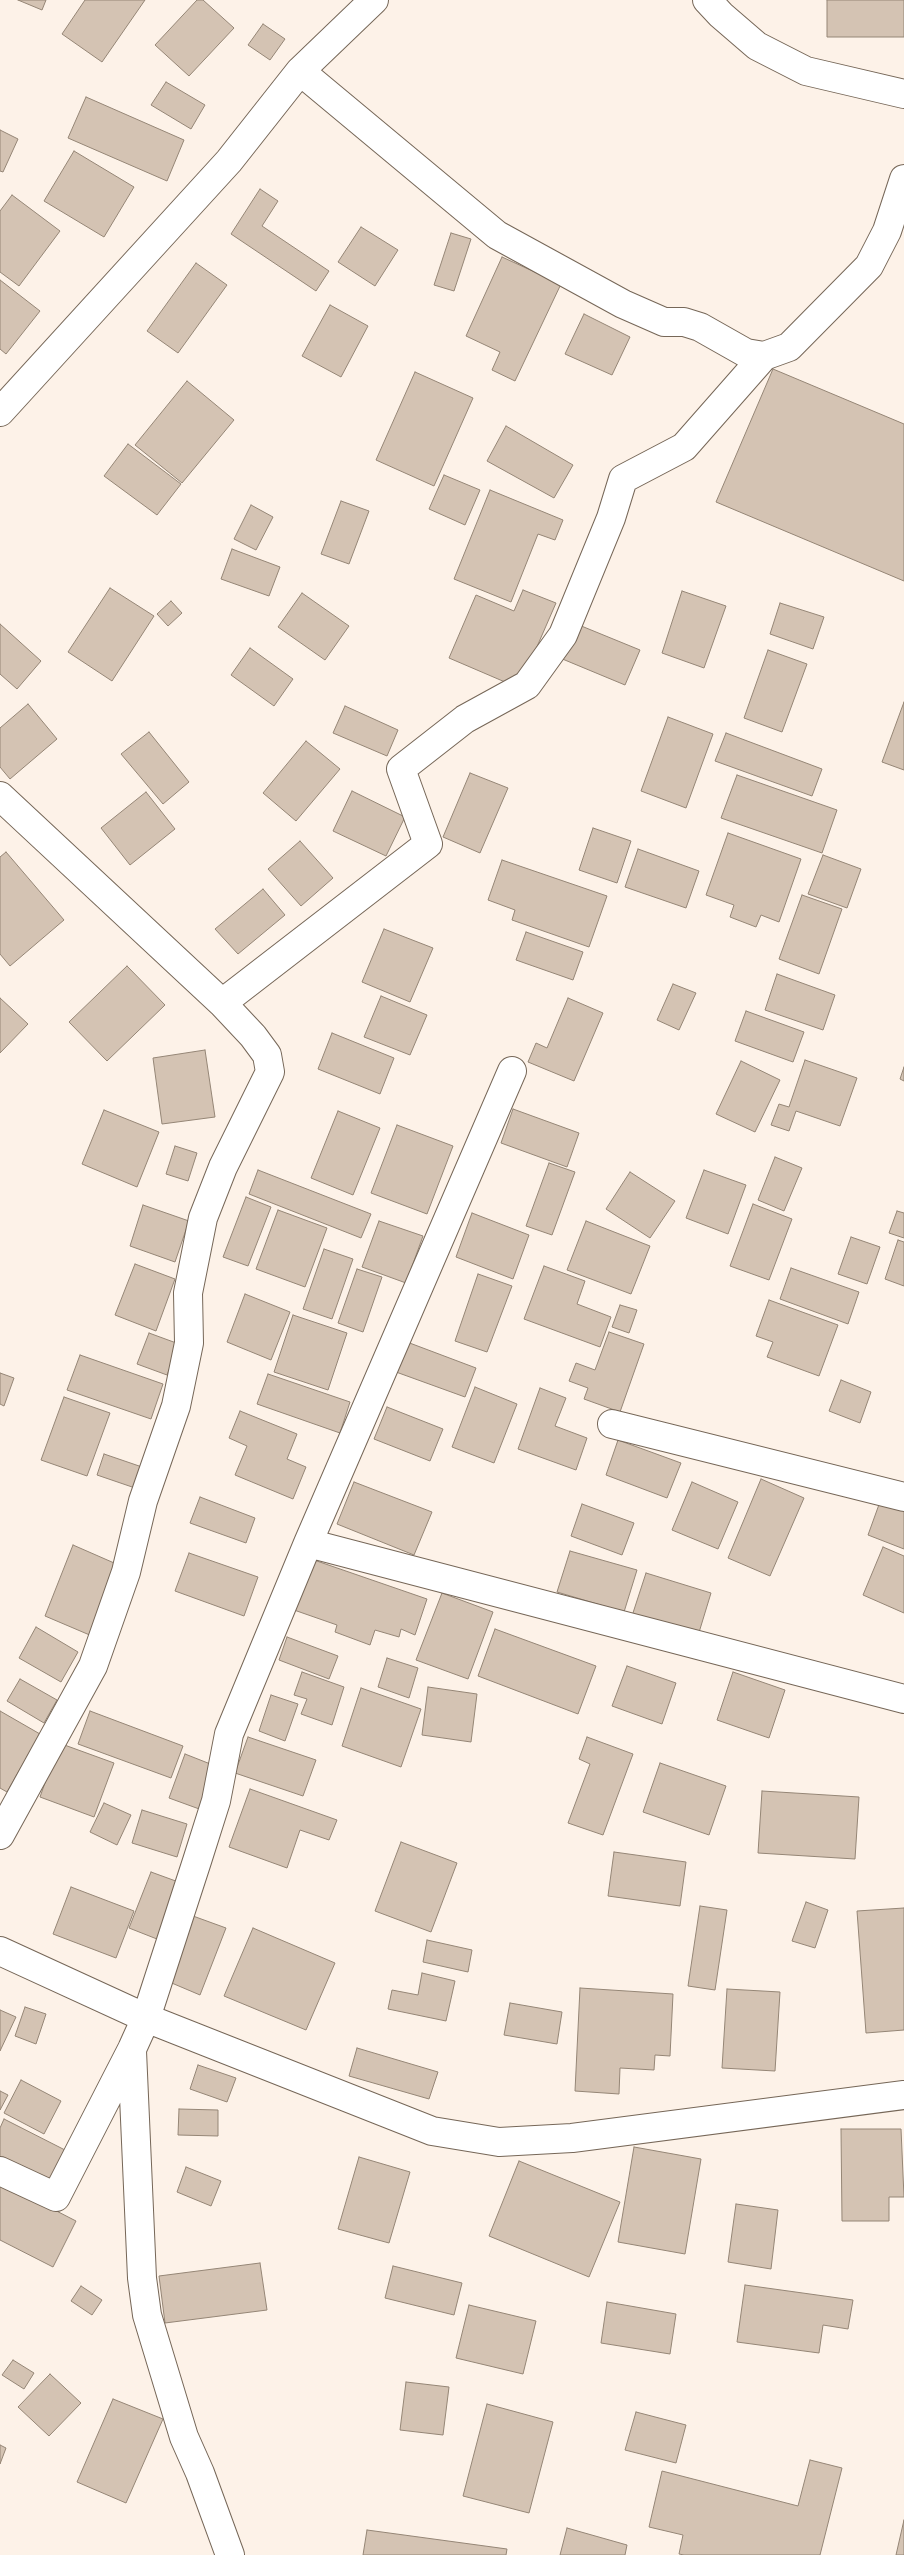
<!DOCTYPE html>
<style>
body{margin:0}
canvas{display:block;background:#fdf2e8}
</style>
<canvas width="904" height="2555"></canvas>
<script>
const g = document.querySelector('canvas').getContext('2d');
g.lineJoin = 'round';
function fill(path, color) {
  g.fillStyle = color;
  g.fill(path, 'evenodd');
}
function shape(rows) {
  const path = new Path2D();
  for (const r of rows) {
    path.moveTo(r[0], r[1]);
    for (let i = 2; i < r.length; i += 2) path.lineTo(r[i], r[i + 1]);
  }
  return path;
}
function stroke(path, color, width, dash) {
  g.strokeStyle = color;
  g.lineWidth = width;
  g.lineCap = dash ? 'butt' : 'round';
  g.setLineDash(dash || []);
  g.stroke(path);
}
const building = shape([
 [18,0,46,0,42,10,18,0],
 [85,0,145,0,102,62,62,34,85,0],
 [197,0,203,0,234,28,189,76,155,45,197,0],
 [827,0,904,0,904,37,827,37,827,0],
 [263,24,285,39,270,60,248,45,263,24],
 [166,82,205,105,191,129,151,105,166,82],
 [86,97,184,140,167,181,68,138,86,97],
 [0,130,18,139,3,172,0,171,0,130],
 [74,151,134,187,104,237,44,201,74,151],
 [260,189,278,201,262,226,329,271,316,291,231,234,260,189],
 [12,195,60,231,19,286,0,272,0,211,12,195],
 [361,227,398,250,375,286,338,262,361,227],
 [451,233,471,239,454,291,434,285,451,233],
 [502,257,561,284,515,381,492,370,500,352,466,336,502,257],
 [196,263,227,285,178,353,147,331,196,263],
 [0,280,40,311,6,354,0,349,0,280],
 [330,305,368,326,341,377,302,356,330,305],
 [584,314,630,337,612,375,565,354,584,314],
 [773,369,904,424,904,581,716,502,773,369],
 [415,372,473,398,434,486,376,460,415,372],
 [187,381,234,420,182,483,135,445,187,381],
 [506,426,573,465,554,498,487,461,506,426],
 [128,444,181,484,157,515,104,476,128,444],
 [444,475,480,490,465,525,429,509,444,475],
 [490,490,563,520,555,540,538,534,511,602,454,579,490,490],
 [341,501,369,511,349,564,321,554,341,501],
 [251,505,273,517,256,550,234,539,251,505],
 [232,549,280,567,269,596,221,579,232,549],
 [110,588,154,616,112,681,68,652,110,588],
 [523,590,556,603,519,688,449,658,476,595,514,611,523,590],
 [682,591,726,606,704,668,662,653,682,591],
 [302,593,349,626,325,660,278,627,302,593],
 [171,601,182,613,168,626,157,614,171,601],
 [780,603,824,617,813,649,770,634,780,603],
 [574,623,640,650,625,685,560,658,574,623],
 [0,624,41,661,17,689,0,674,0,624],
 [250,648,293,679,274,706,231,675,250,648],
 [768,650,807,664,782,732,744,718,768,650],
 [904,702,904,770,882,762,904,702],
 [28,704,57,739,10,779,0,767,0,728,28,704],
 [345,706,398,730,387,756,333,733,345,706],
 [668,717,713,734,686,808,641,791,668,717],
 [149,732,189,782,163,804,121,754,149,732],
 [726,733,822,769,812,796,715,761,726,733],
 [306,741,340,769,296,821,263,793,306,741],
 [470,773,508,788,480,853,443,837,470,773],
 [737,775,837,810,822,853,721,818,737,775],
 [352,791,405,817,386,856,333,831,352,791],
 [146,792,175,829,130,865,101,828,146,792],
 [593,828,631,841,617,883,579,870,593,828],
 [728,833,801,859,779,922,761,915,756,927,730,917,734,905,706,895,728,833],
 [300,841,333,878,301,906,268,869,300,841],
 [638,849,699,871,686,908,625,887,638,849],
 [6,852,64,920,10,966,0,954,0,857,6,852],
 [823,855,861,869,847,908,808,894,823,855],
 [502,860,607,896,589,947,512,920,515,910,488,900,502,860],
 [263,889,285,915,238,954,215,929,263,889],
 [802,895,842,909,819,974,779,959,802,895],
 [384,929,433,948,410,1002,362,982,384,929],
 [526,932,583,952,573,980,516,960,526,932],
 [127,966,165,1005,107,1061,69,1022,127,966],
 [777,974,835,995,823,1030,765,1010,777,974],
 [673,984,696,993,679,1030,657,1020,673,984],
 [381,996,427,1015,410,1055,364,1037,381,996],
 [0,998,28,1024,0,1053,0,998],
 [568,998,603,1013,574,1081,528,1062,536,1043,547,1048,568,998],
 [746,1011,804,1032,793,1062,735,1041,746,1011],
 [332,1033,394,1058,380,1094,318,1069,332,1033],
 [205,1050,215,1117,162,1124,153,1058,205,1050],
 [805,1060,857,1078,840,1126,796,1111,789,1131,771,1125,779,1104,789,1107,805,1060],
 [741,1061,780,1080,755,1132,716,1114,741,1061],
 [904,1067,904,1081,900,1079,904,1067],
 [513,1109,579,1133,567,1167,501,1143,513,1109],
 [104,1110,159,1132,137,1187,82,1164,104,1110],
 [338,1111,380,1128,353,1195,311,1178,338,1111],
 [397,1125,453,1146,427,1214,371,1193,397,1125],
 [175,1146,197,1153,188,1181,166,1174,175,1146],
 [775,1157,802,1168,784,1211,758,1200,775,1157],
 [549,1163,575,1172,552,1235,526,1226,549,1163],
 [258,1170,371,1214,361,1238,249,1194,258,1170],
 [704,1170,746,1185,728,1234,686,1218,704,1170],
 [630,1172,675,1201,650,1238,606,1209,630,1172],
 [246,1197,271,1207,248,1266,223,1257,246,1197],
 [753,1204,792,1219,769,1280,730,1266,753,1204],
 [143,1205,189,1221,175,1262,130,1246,143,1205],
 [278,1210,327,1228,305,1287,256,1269,278,1210],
 [897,1211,904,1213,904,1238,889,1233,897,1211],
 [472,1213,529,1235,513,1279,456,1257,472,1213],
 [379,1221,423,1236,406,1283,362,1267,379,1221],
 [586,1221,650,1246,631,1294,567,1270,586,1221],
 [851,1237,880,1247,867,1284,838,1274,851,1237],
 [898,1240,904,1242,904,1286,885,1279,898,1240],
 [324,1249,353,1259,332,1319,303,1309,324,1249],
 [135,1264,175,1279,156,1331,115,1315,135,1264],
 [544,1266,585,1281,577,1304,611,1317,600,1347,524,1319,544,1266],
 [791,1268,859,1292,848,1324,780,1299,791,1268],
 [357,1269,382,1277,363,1332,338,1323,357,1269],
 [478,1274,512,1286,487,1352,455,1341,478,1274],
 [245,1294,290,1312,271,1360,227,1342,245,1294],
 [769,1300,838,1325,819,1376,767,1357,773,1342,756,1336,769,1300],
 [620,1305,637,1310,629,1333,612,1327,620,1305],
 [293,1315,347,1333,328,1390,274,1372,293,1315],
 [609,1332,644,1344,620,1412,584,1399,588,1388,569,1381,576,1363,595,1370,609,1332],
 [149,1333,179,1344,167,1375,137,1364,149,1333],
 [407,1342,476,1368,465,1397,396,1372,407,1342],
 [80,1355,163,1384,151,1419,67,1390,80,1355],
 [0,1373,14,1378,4,1406,0,1404,0,1373],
 [268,1374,350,1402,340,1433,257,1404,268,1374],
 [841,1380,871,1392,860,1423,829,1411,841,1380],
 [475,1387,517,1404,494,1463,452,1447,475,1387],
 [540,1388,566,1398,555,1426,587,1438,576,1470,518,1449,540,1388],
 [64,1397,110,1413,87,1476,41,1460,64,1397],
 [387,1407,443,1429,430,1461,374,1439,387,1407],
 [240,1411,297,1434,287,1459,306,1467,293,1499,235,1475,247,1446,229,1438,240,1411],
 [618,1440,681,1463,667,1498,606,1475,618,1440],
 [104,1454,145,1468,138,1489,97,1475,104,1454],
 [761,1479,804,1498,770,1576,728,1558,761,1479],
 [354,1482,432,1512,414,1555,337,1524,354,1482],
 [692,1482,738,1502,718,1549,672,1530,692,1482],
 [200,1497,255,1518,246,1543,190,1523,200,1497],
 [881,1499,904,1507,904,1549,868,1535,881,1499],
 [582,1504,634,1523,622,1555,571,1536,582,1504],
 [73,1545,121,1566,92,1636,45,1616,73,1545],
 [883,1547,904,1556,904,1613,863,1595,883,1547],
 [570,1551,637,1570,624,1612,557,1592,570,1551],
 [189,1553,258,1577,244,1616,175,1591,189,1553],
 [311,1559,427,1599,415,1635,401,1629,399,1637,375,1630,370,1645,335,1632,337,1625,294,1610,311,1559],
 [646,1573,711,1593,697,1639,631,1619,646,1573],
 [442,1593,493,1612,468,1679,416,1660,442,1593],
 [36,1627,78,1652,61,1682,19,1658,36,1627],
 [495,1629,596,1666,578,1714,478,1676,495,1629],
 [287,1637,338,1656,329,1679,279,1660,287,1637],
 [387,1658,418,1668,409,1698,378,1687,387,1658],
 [627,1666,676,1683,662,1724,612,1706,627,1666],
 [302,1672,344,1687,332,1725,301,1714,307,1699,294,1695,302,1672],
 [733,1672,785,1690,769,1738,717,1720,733,1672],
 [20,1679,57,1700,44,1723,7,1701,20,1679],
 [428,1687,477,1694,471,1742,422,1735,428,1687],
 [361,1688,421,1709,401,1767,342,1746,361,1688],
 [271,1695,298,1704,285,1741,259,1731,271,1695],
 [0,1711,40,1734,7,1792,0,1788,0,1711],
 [90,1711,183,1746,171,1778,78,1744,90,1711],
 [248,1737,316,1760,303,1796,235,1773,248,1737],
 [587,1737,633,1754,603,1835,568,1823,590,1764,579,1759,587,1737],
 [59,1743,114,1763,94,1817,40,1797,59,1743],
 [185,1754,218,1767,202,1810,169,1798,185,1754],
 [660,1763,726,1786,709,1835,643,1812,660,1763],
 [250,1789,337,1820,329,1840,300,1830,287,1868,229,1847,250,1789],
 [762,1791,859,1797,855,1859,758,1853,762,1791],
 [104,1803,131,1815,117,1845,90,1832,104,1803],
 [142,1810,187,1824,177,1857,132,1843,142,1810],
 [401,1842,457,1863,431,1932,375,1911,401,1842],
 [614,1852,686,1862,680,1906,608,1896,614,1852],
 [151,1872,184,1884,162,1941,129,1928,151,1872],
 [71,1887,134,1911,116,1958,53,1934,71,1887],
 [806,1902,828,1910,815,1948,792,1941,806,1902],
 [700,1906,727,1910,715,1990,688,1986,700,1906],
 [904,1908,904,2030,866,2033,857,1911,904,1908],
 [193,1916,226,1928,200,1995,167,1981,193,1916],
 [253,1928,335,1963,306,2030,224,1996,253,1928],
 [427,1940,472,1950,468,1972,423,1962,427,1940],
 [422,1973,455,1981,446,2021,388,2009,392,1990,418,1995,422,1973],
 [580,1988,673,1994,670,2056,655,2055,654,2070,620,2068,619,2094,575,2091,580,1988],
 [727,1989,780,1992,775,2071,722,2068,727,1989],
 [510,2003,562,2012,557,2044,504,2035,510,2003],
 [25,2007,46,2014,36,2044,15,2036,25,2007],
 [0,2010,16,2017,0,2051,0,2010],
 [357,2048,438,2072,429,2099,349,2076,357,2048],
 [198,2065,236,2078,227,2102,190,2089,198,2065],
 [21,2080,61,2101,44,2134,4,2113,21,2080],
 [0,2091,8,2095,0,2110,0,2091],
 [179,2109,218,2110,218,2136,178,2135,179,2109],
 [4,2119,65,2150,47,2184,0,2160,0,2128,4,2119],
 [841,2129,901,2129,904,2197,889,2197,889,2221,842,2221,841,2129],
 [634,2147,701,2159,685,2254,618,2242,634,2147],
 [359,2157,410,2172,389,2243,338,2229,359,2157],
 [519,2161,620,2202,589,2277,489,2236,519,2161],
 [186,2167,221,2181,211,2206,177,2192,186,2167],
 [0,2182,76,2221,53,2267,0,2240,0,2182],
 [736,2204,778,2210,771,2269,728,2262,736,2204],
 [260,2263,267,2310,165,2323,159,2276,260,2263],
 [393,2266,462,2283,454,2315,385,2298,393,2266],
 [745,2285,853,2300,848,2329,823,2325,819,2353,737,2342,745,2285],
 [81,2286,102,2300,92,2315,71,2301,81,2286],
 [607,2302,676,2314,670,2354,601,2343,607,2302],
 [469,2305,536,2321,523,2374,456,2358,469,2305],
 [13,2360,34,2373,24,2389,2,2375,13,2360],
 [50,2374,81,2403,49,2436,18,2407,50,2374],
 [406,2382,449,2387,443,2435,400,2430,406,2382],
 [113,2399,163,2419,126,2503,77,2482,113,2399],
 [487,2404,553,2422,529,2513,463,2496,487,2404],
 [636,2412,686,2425,676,2463,625,2450,636,2412],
 [0,2445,6,2448,0,2464,0,2445],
 [810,2460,842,2468,820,2555,684,2555,679,2554,683,2535,649,2527,662,2471,798,2506,810,2460],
 [904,2520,904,2555,896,2555,904,2520],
 [567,2528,627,2545,625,2555,560,2555,567,2528],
 [367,2530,507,2549,506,2555,363,2555,367,2530]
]);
fill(building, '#d4c3b3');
stroke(building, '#958676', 1);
const street = shape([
 [707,0,721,15,757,46,806,71,904,94],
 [300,71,497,235,623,304,664,322,684,322,700,327,746,353,764,356,789,347,869,266,887,231,904,179],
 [0,412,229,161,300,71,374,0],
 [0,796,222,1003,253,1036,267,1055,270,1072,223,1167,203,1218,188,1293,189,1343,176,1406,143,1501,126,1572,93,1666,0,1835],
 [222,1003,428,844,401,769,465,719,527,685,563,635,611,518,623,479,684,447,764,356],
 [612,1424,904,1497],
 [308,1543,904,1699],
 [0,1951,146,2018,432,2131,499,2142,572,2138,904,2095],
 [132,2051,142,2278,147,2315,184,2437,200,2473,230,2555],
 [0,2171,56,2197,132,2049,146,2018,197,1861,216,1801,229,1734,308,1543,512,1071]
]);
stroke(street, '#766758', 30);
stroke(street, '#fff', 28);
</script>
